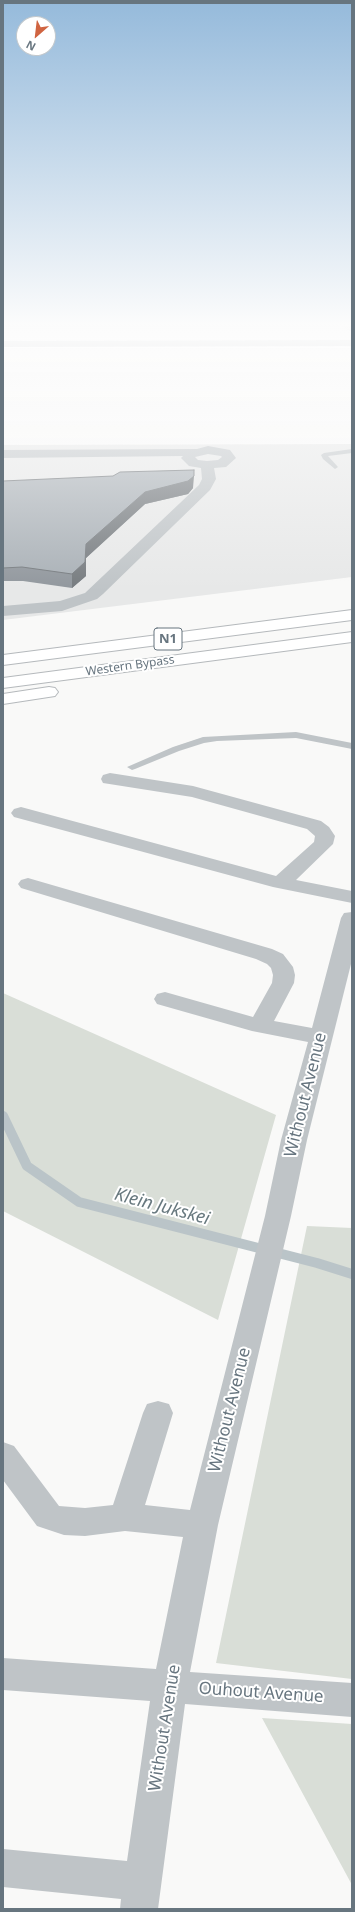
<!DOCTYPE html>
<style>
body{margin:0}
#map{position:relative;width:355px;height:1912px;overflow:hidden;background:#f9f9f8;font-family:"Noto Sans",sans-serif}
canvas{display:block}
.frame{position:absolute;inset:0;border:4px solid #67757f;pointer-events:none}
.north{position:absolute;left:16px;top:16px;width:40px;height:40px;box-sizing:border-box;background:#fff;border:1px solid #c2c8cc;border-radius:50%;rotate:208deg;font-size:11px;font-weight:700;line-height:16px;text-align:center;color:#67757f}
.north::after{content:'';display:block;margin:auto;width:14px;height:18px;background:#d06441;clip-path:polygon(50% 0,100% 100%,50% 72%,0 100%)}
</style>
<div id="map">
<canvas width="355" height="1912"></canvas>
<div class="frame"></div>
<div class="north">N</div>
</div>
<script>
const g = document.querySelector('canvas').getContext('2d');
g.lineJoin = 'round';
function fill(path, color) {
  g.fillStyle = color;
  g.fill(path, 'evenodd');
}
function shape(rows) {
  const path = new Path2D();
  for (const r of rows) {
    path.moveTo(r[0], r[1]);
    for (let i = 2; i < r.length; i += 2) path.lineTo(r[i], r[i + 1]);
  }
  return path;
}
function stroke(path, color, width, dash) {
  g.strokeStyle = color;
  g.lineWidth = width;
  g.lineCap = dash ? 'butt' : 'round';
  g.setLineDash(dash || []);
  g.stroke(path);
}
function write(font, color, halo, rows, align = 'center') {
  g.font = font + ' "Noto Sans",sans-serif';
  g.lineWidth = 4;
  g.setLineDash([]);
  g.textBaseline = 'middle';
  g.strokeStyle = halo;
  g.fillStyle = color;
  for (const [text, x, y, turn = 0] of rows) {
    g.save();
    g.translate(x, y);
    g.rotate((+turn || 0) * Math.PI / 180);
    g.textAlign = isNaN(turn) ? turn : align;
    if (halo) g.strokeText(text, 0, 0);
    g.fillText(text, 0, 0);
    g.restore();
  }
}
fill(shape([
 [352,444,352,577,3,620,3,445]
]), '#e7e8e8');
fill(shape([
 [3,993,276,1115,218,1320,3,1211],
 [307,1226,352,1228,352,1679,216,1663],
 [262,1718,352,1724,352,1885]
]), '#d9ded7');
stroke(shape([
 [3,1116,27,1166,79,1202,317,1263,352,1274]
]), '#bac4c8', 10);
const motorway = shape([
 [352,610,352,620,3,665,3,655,352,610],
 [352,632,352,642,3,688,3,678,352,632],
 [49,687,55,688,58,692,55,696,3,704,3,694,49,687]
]);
stroke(motorway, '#b5b9bc', 2);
fill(shape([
 [352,449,352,453,328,456,338,467,335,469,323,459,321,455,324,453,352,449],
 [296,732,352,743,352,749,296,738,217,741,204,743,179,751,135,769,132,770,127,767,173,747,203,737,296,732]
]), '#bfc4c7');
fill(shape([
 [334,323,348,323,352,325,352,332,334,323],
 [208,446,230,450,236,458,226,467,214,468,216,479,210,490,103,594,97,599,62,611,3,616,3,606,60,601,85,593,199,485,202,479,201,468,189,466,181,458,183,456,3,458,3,450,197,449,208,446],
 [208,454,221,456,222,457,218,460,207,461,198,460,195,457,208,454],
 [110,773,193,786,321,821,329,827,335,836,333,844,296,880,352,891,352,903,273,887,14,817,11,813,14,809,21,807,276,876,314,842,315,836,307,829,192,797,103,783,101,779,103,775,110,773],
 [28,878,272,949,283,954,293,967,295,975,294,983,274,1021,312,1028,341,918,344,913,352,912,352,960,307,1140,291,1216,218,1525,190,1672,352,1683,352,1717,185,1704,158,1909,120,1909,121,1899,3,1887,3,1849,127,1861,150,1701,3,1690,3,1658,156,1669,183,1537,125,1531,85,1536,64,1535,37,1526,3,1480,3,1442,14,1446,59,1506,85,1508,113,1505,143,1413,147,1404,158,1401,169,1404,173,1413,145,1505,190,1510,265,1216,281,1140,308,1042,252,1031,157,1004,154,999,157,994,165,992,253,1017,272,983,273,975,271,968,267,964,256,959,21,888,18,884,21,880,28,878]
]), '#bfc4c7');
fill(shape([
 [352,340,352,346,3,347,3,341,352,340]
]), '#bfc4c7');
fill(motorway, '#fff');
fill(shape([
 [3,481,193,488,188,494,145,504,86,558,86,576,72,588,23,581,3,581]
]), '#91979d');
fill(shape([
 [194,476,193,488,188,494,145,504,86,558,86,576,72,588,72,574,86,544,145,492]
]), '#767b7f');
const building = shape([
 [194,470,194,476,188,481,145,492,86,544,85,562,72,574,22,567,3,568,3,481,113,476,120,472,194,470]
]);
fill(building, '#a9b0b6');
stroke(building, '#767b7f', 1);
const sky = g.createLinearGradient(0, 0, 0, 591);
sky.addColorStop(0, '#95badb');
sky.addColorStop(0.55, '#fcfcfc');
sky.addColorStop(1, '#fcfcfc00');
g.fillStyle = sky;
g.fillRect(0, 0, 355, 591);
write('12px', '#67757f', '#fff', [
 ["Western Bypass",130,666,-8]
]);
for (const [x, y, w] of [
 [168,639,28]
]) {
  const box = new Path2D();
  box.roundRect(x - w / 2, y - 11, w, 22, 3);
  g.fillStyle = '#fff';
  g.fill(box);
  stroke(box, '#67757f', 1);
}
write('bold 13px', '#67757f', null, [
 ["N1",168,639]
]);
write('17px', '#67757f', '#fff', [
 ["Without Avenue",306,1095,-76],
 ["Without Avenue",230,1410,-76],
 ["Ouhout Avenue",261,1693,4],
 ["Without Avenue",165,1728,-81]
]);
write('italic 18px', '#68797f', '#fff', [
 ["Klein Jukskei",162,1207,15]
]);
</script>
